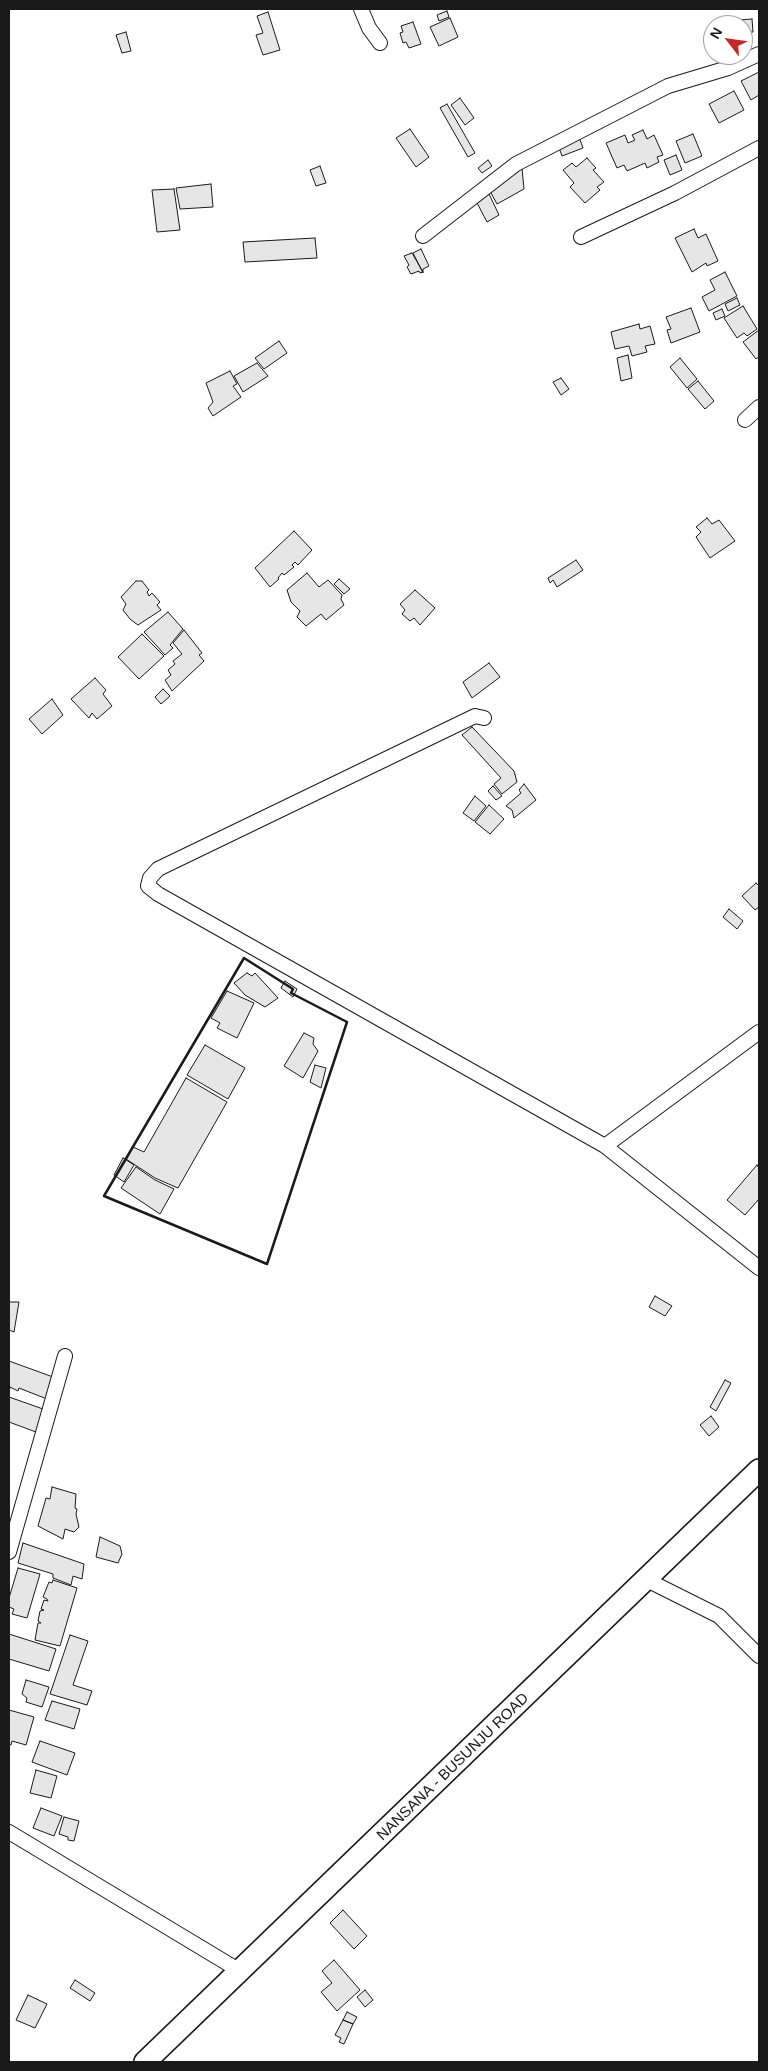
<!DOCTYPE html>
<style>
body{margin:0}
#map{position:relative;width:768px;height:2071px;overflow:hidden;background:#fff;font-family:Arial,sans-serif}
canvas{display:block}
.frame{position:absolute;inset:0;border:10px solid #1a1a1a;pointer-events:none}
.north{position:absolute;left:703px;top:15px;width:50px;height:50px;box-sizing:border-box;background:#fff;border:1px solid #a3a3a3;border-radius:50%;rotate:300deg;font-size:14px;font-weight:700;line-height:20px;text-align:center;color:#1a1a1a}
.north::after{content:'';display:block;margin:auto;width:18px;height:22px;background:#c62828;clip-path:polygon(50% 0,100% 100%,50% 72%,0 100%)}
</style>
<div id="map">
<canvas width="768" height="2071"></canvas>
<div class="frame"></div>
<div class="north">N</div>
</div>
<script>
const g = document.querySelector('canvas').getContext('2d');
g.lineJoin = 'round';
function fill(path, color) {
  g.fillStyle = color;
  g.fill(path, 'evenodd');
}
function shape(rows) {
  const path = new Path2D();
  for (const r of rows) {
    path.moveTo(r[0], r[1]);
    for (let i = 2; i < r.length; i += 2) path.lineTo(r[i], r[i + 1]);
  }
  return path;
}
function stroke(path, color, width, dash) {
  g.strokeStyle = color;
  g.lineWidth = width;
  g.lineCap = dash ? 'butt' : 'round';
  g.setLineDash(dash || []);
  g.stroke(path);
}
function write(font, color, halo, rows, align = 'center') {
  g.font = font + ' Arial,sans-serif';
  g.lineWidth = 4;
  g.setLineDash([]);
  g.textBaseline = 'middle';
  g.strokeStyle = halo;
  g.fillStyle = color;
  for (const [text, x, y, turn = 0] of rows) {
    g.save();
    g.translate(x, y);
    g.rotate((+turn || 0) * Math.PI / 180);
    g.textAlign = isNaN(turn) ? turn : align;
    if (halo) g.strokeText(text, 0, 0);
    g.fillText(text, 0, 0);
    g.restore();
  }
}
const building = shape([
 [447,11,449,17,439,21,437,15,447,11],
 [268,12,280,50,263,55,256,35,263,33,257,16,268,12],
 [450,18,458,37,439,46,430,27,450,18],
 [752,19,753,32,743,33,743,25,727,25,727,21,752,19],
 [413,22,421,44,409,48,406,42,403,43,400,33,403,32,401,26,413,22],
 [126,32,131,51,122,53,116,35,126,32],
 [759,72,759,95,751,100,741,81,759,72],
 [734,91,744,110,719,123,709,104,734,91],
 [460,98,474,118,465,125,451,105,460,98],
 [447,104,475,153,468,157,440,108,447,104],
 [410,129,429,157,416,167,396,138,410,129],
 [643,130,647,139,654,135,663,155,657,157,659,162,647,168,645,163,627,171,624,165,617,168,606,143,625,135,628,143,635,140,632,135,643,130],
 [693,134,702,156,685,163,676,141,693,134],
 [579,137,583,148,562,156,558,145,579,137],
 [676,155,682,170,670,175,664,160,676,155],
 [587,158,596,168,593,170,604,182,597,187,600,190,585,203,570,187,574,183,563,170,572,163,576,167,587,158],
 [488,160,492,166,482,173,478,168,488,160],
 [320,166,326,183,316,186,310,170,320,166],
 [522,168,524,189,497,204,490,191,498,186,496,182,522,168],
 [211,184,213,207,180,209,176,188,211,184],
 [174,189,180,230,157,232,152,190,174,189],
 [489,194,499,215,487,222,475,199,489,194],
 [694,229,698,238,706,234,718,261,707,266,706,263,692,272,675,238,694,229],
 [315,238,317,258,245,262,243,242,315,238],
 [421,249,429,266,423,269,423,273,413,253,421,249],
 [412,253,423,272,420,273,419,271,411,274,407,267,409,265,404,256,412,253],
 [725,272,737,296,709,311,702,297,715,290,710,280,725,272],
 [737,298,740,305,728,311,725,304,737,298],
 [743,306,757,329,747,336,744,333,737,338,724,318,743,306],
 [691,308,700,332,671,343,667,330,671,329,666,317,691,308],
 [722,309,725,316,716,320,713,313,722,309],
 [639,324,640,329,650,326,655,344,645,346,647,352,632,356,629,346,615,349,611,332,639,324],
 [759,330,759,357,756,359,743,342,759,330],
 [279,341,287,353,264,369,255,358,279,341],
 [628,355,632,378,621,381,617,358,628,355],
 [680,358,697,379,687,388,670,367,680,358],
 [257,363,268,376,243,392,234,376,257,363],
 [230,371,237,384,233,386,241,397,213,416,208,408,213,402,206,383,230,371],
 [561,378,569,389,561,395,553,382,561,378],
 [698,381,714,401,705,409,688,389,698,381],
 [707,518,712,524,719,520,735,541,710,558,696,537,701,532,696,527,707,518],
 [294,531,312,550,298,565,295,562,292,565,294,567,284,575,282,573,278,578,279,579,270,587,255,568,294,531],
 [576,560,583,570,557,587,553,580,550,583,548,578,576,560],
 [307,573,319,587,328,580,342,595,341,599,344,605,326,620,321,614,306,626,297,617,300,611,291,602,287,590,307,573],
 [339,579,350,589,344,594,334,584,339,579],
 [136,581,142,581,149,590,147,592,149,596,152,593,160,602,157,605,161,610,138,625,130,619,123,610,126,604,121,597,136,581],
 [415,590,435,608,420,625,414,618,410,621,402,614,405,610,400,604,415,590],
 [168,612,183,629,170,645,173,648,165,655,144,632,168,612],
 [184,630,202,653,199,655,204,661,172,691,165,680,171,675,168,670,175,664,173,661,182,654,173,643,184,630],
 [142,634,164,656,139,679,118,657,142,634],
 [489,663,500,677,472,698,463,682,489,663],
 [95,678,106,690,103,694,112,706,97,719,92,713,89,718,71,699,95,678],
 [163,689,170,696,161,704,155,697,163,689],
 [52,699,63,715,42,734,29,719,52,699],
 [472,727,514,771,517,782,502,794,494,784,501,778,462,735,472,727],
 [524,784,536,800,514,818,512,810,506,806,521,793,519,790,524,784],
 [493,786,502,796,496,800,488,791,493,786],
 [475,796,486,806,474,821,463,813,475,796],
 [489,805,504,819,490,834,475,822,489,805],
 [756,883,759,886,759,907,755,910,742,896,756,883],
 [729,909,743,921,737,929,723,917,729,909],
 [247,973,252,976,255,973,278,998,265,1007,245,995,234,983,247,973],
 [285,981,297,989,293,997,281,988,285,981],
 [227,991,254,1003,237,1038,217,1028,220,1023,211,1018,227,991],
 [304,1033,314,1038,313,1044,318,1051,303,1078,284,1066,304,1033],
 [205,1045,245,1068,228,1099,187,1075,205,1045],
 [315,1065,326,1068,321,1088,310,1082,315,1065],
 [186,1078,227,1102,178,1188,155,1178,126,1159,133,1147,144,1152,186,1078],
 [123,1158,134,1165,124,1182,114,1175,123,1158],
 [757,1165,759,1168,759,1199,745,1215,727,1200,757,1165],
 [136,1167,155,1180,174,1189,160,1214,121,1188,136,1167],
 [655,1296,672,1306,665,1316,649,1307,655,1296],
 [9,1302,19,1302,14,1332,9,1330,9,1302],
 [9,1361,53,1377,47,1399,19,1388,18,1391,10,1387,9,1393,9,1361],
 [725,1380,731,1383,716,1411,710,1407,725,1380],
 [9,1397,43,1409,36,1432,9,1422,9,1397],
 [711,1416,719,1427,709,1436,700,1425,711,1416],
 [52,1487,76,1494,75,1508,77,1509,76,1514,79,1527,74,1532,65,1529,63,1539,38,1526,46,1498,50,1499,52,1487],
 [100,1537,120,1546,122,1554,118,1563,96,1557,100,1537],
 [23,1543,84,1564,82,1579,73,1576,71,1585,53,1578,53,1574,18,1563,23,1543],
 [18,1568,40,1574,27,1618,12,1614,14,1609,9,1607,9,1598,18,1568],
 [53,1580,77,1588,60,1646,35,1640,38,1623,41,1623,38,1621,40,1611,44,1610,41,1609,44,1600,48,1601,47,1599,43,1597,49,1582,52,1583,53,1580],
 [9,1634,56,1649,49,1671,9,1659,9,1634],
 [70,1635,88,1641,73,1685,92,1691,87,1705,50,1694,70,1635],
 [26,1680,49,1687,42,1707,26,1702,27,1698,22,1694,26,1680],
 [52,1701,80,1709,74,1729,45,1720,52,1701],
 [9,1710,34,1717,26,1745,12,1741,11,1745,9,1744,9,1710],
 [40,1741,75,1753,67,1775,32,1762,40,1741],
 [36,1770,57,1776,51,1798,30,1793,36,1770],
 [41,1808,62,1816,54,1836,33,1828,41,1808],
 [64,1817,79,1821,74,1841,68,1840,68,1837,59,1834,64,1817],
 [343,1910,367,1936,354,1949,330,1923,343,1910],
 [334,1960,360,1990,337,2011,321,1992,332,1983,322,1971,334,1960],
 [75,1980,95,1993,90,2001,70,1988,75,1980],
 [365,1990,373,2000,365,2007,357,1997,365,1990],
 [28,1995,47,2004,35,2028,16,2020,28,1995],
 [347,2012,357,2017,353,2024,343,2020,347,2012],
 [343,2020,353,2024,344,2044,339,2042,341,2038,335,2035,343,2020]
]);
fill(building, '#e6e6e6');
stroke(building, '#1a1a1a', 1);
const street = shape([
 [361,9,369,28,380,43],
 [423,236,516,164,668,86,728,68,759,54],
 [581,237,675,193,759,148],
 [745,420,759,407],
 [484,718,475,716,158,869,150,878,148,886,158,894,605,1146,759,1268],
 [605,1146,759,1032],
 [9,1552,65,1356],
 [647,1580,719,1616,759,1656],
 [9,1832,240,1971]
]);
const primary = shape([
 [145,2062,759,1470]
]);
stroke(street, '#1a1a1a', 16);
stroke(primary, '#1a1a1a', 24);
stroke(street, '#fff', 14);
stroke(primary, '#fff', 21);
stroke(shape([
 [244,958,293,989,291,993,347,1022,267,1264,104,1196,244,958]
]), '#1a1a1a', 2.5);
write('15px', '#1a1a1a', '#fff', [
 ["NANSANA - BUSUNJU ROAD",453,1767,-44]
]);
</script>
